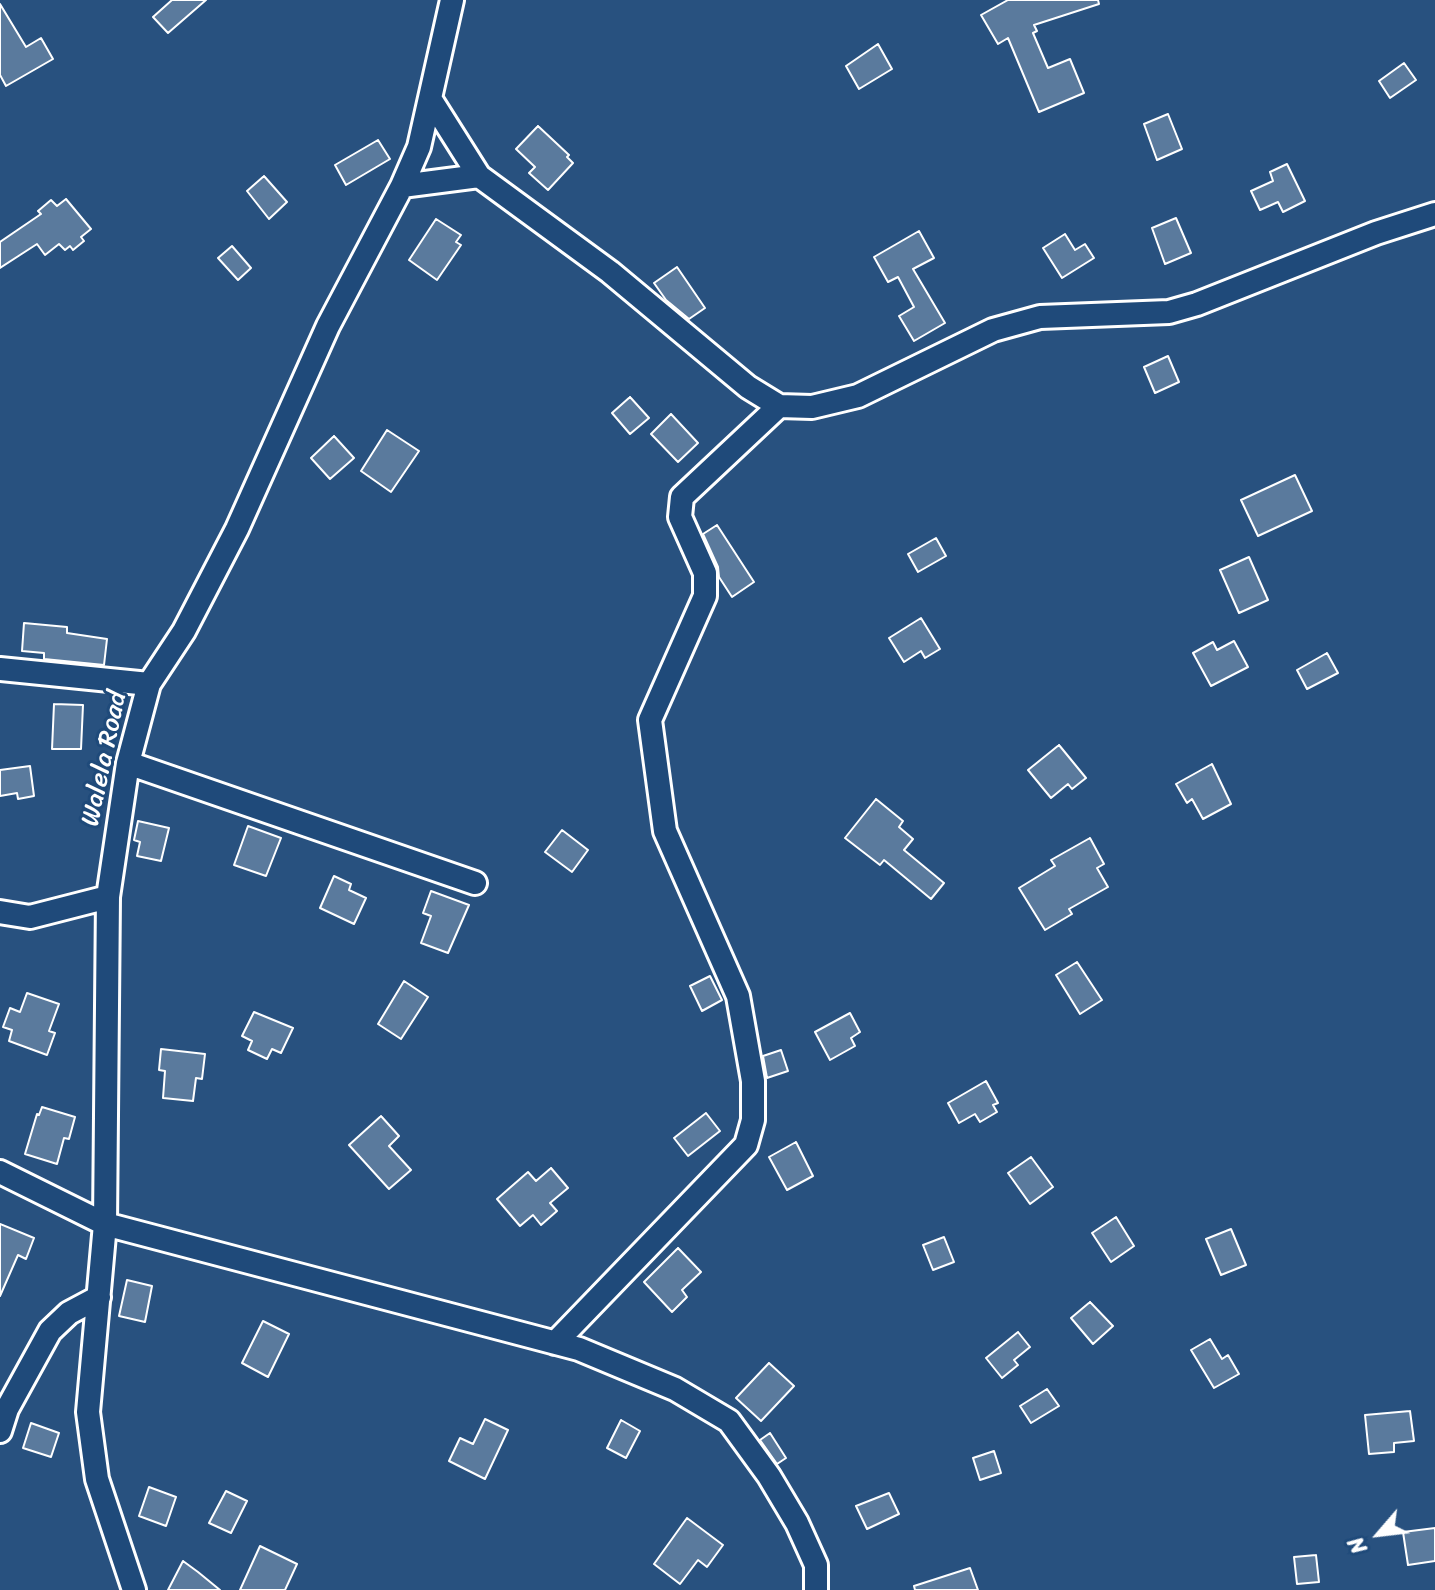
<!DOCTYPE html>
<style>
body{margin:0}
#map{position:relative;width:1435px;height:1590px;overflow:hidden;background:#28517f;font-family:Sriracha,sans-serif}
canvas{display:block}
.north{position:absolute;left:1339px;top:1494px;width:80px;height:80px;-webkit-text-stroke:6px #1f4a7a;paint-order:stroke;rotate:242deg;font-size:22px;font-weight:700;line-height:32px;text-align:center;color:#fff}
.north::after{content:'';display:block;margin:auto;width:28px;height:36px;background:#fff;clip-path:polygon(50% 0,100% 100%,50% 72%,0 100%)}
</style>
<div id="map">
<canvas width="1435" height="1590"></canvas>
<div class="north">N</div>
</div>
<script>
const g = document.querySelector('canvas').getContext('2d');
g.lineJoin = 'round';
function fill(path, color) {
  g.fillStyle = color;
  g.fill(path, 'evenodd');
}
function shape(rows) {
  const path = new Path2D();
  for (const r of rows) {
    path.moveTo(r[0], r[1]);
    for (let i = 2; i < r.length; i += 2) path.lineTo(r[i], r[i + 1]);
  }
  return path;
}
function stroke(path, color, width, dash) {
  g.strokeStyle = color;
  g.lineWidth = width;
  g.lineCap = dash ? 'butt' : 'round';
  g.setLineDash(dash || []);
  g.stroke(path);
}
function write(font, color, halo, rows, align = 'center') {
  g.font = font + ' Sriracha,sans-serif';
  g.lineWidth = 6;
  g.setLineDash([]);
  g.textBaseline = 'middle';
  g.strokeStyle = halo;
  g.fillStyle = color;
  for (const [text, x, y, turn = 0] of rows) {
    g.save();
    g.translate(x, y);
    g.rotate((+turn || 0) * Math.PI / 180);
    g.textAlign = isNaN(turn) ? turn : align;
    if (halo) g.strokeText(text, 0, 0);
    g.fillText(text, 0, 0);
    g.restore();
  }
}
const building = shape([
 [172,0,206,0,168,33,153,17,172,0],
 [1008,0,1098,0,1099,4,1034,25,1037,31,1033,33,1048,68,1070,59,1084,93,1039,112,1008,38,998,44,981,15,1008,0],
 [0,4,26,47,41,38,53,59,6,86,0,75,0,4],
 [878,44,892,69,859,89,846,66,878,44],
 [1404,63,1416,80,1390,98,1379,81,1404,63],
 [1168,114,1182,149,1157,160,1144,124,1168,114],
 [538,126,569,155,567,157,573,163,548,190,529,173,535,167,516,149,538,126],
 [378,140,390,159,346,185,335,165,378,140],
 [1287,164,1305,201,1283,212,1278,202,1260,210,1251,191,1273,181,1270,172,1287,164],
 [264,176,287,202,269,219,247,191,264,176],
 [66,199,91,229,81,237,84,241,73,250,70,246,65,250,59,244,45,255,37,244,0,268,0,242,41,214,38,211,51,200,57,206,66,199],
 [1176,218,1191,253,1165,264,1152,228,1176,218],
 [436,219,461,235,456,242,461,245,437,280,409,260,436,219],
 [919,231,934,258,913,269,945,323,914,341,899,316,914,307,898,277,888,282,874,257,919,231],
 [1065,234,1075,250,1085,244,1094,258,1062,278,1043,248,1065,234],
 [232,246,251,268,238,280,218,258,232,246],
 [677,267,705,308,689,319,666,300,654,283,677,267],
 [1168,356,1179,382,1155,393,1144,367,1168,356],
 [630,397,649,418,630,434,612,413,630,397],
 [671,414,698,443,678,462,651,434,671,414],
 [387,430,419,451,391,492,361,471,387,430],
 [334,436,354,458,330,479,311,458,334,436],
 [1295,475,1312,511,1258,536,1241,500,1295,475],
 [717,525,754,582,732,597,719,577,718,567,703,534,717,525],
 [936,538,946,556,918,572,908,554,936,538],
 [1249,557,1268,600,1239,613,1220,570,1249,557],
 [921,618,940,649,925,658,921,651,904,662,889,638,921,618],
 [24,623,67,627,67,633,107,639,104,665,44,659,44,653,22,651,24,623],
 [1234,641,1248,667,1211,686,1193,653,1213,642,1217,650,1234,641],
 [1327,653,1338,673,1307,689,1297,670,1327,653],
 [54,704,83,705,81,749,52,749,54,704],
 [1059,745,1086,778,1072,789,1068,784,1051,798,1028,770,1059,745],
 [1212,764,1231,804,1203,819,1192,799,1187,803,1176,784,1212,764],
 [30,766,34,796,18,799,17,793,0,796,0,770,30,766],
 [876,799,903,821,899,827,913,839,904,850,944,883,931,899,884,860,880,865,845,838,876,799],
 [138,821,169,828,161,861,137,856,140,842,134,840,138,821],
 [248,826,281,838,266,876,234,865,248,826],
 [562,830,588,850,572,872,545,852,562,830],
 [1090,838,1104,864,1097,868,1108,887,1069,909,1072,914,1045,930,1019,888,1055,866,1051,860,1090,838],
 [334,876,351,884,349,890,366,898,354,924,320,908,334,876],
 [431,891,469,905,448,953,421,943,431,916,423,913,431,891],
 [1077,962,1102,1000,1080,1014,1056,975,1077,962],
 [710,976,722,1000,702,1011,690,986,710,976],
 [404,981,428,997,401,1039,378,1024,404,981],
 [27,993,59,1004,49,1031,55,1033,47,1055,9,1041,12,1030,3,1027,10,1008,20,1012,27,993],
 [254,1012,293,1028,281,1053,272,1049,267,1059,248,1050,252,1041,242,1036,254,1012],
 [850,1013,860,1032,851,1038,855,1046,830,1060,815,1032,850,1013],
 [161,1049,205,1054,202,1079,196,1078,193,1101,163,1098,165,1071,159,1070,161,1049],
 [781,1050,788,1071,767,1078,763,1056,781,1050],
 [986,1081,998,1103,993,1105,997,1112,980,1122,975,1114,959,1123,948,1103,986,1081],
 [42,1107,75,1117,69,1139,64,1138,57,1164,25,1154,37,1114,39,1115,42,1107],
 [706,1113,720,1131,688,1156,674,1138,706,1113],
 [381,1116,399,1136,389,1146,411,1170,389,1189,349,1145,381,1116],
 [796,1142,813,1176,787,1190,769,1157,796,1142],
 [1031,1157,1053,1187,1030,1204,1008,1173,1031,1157],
 [551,1168,568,1188,550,1203,557,1211,541,1225,533,1215,520,1226,497,1199,528,1172,536,1181,551,1168],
 [1116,1217,1134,1246,1111,1262,1092,1233,1116,1217],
 [0,1224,34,1238,26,1259,18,1255,0,1296,0,1224],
 [1231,1229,1246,1265,1221,1275,1206,1239,1231,1229],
 [944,1237,954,1262,933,1270,923,1245,944,1237],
 [678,1248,701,1272,682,1290,687,1297,672,1312,644,1282,678,1248],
 [127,1280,152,1286,145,1322,119,1316,127,1280],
 [1090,1302,1113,1326,1093,1344,1071,1318,1090,1302],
 [263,1321,289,1334,268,1377,242,1363,263,1321],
 [1018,1332,1030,1347,1014,1360,1018,1365,1002,1378,986,1358,1018,1332],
 [1210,1339,1222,1359,1228,1355,1239,1374,1214,1388,1191,1350,1210,1339],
 [769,1363,794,1386,761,1421,736,1398,769,1363],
 [1047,1389,1059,1406,1031,1423,1020,1406,1047,1389],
 [1410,1411,1414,1441,1394,1443,1394,1452,1369,1454,1365,1415,1410,1411],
 [485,1419,508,1430,485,1479,449,1461,460,1438,473,1444,485,1419],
 [621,1420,640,1431,626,1458,607,1448,621,1420],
 [31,1423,59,1433,51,1457,23,1448,31,1423],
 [770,1433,786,1458,777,1464,760,1440,770,1433],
 [994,1451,1001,1473,980,1480,973,1458,994,1451],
 [149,1487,176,1497,166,1526,139,1516,149,1487],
 [226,1491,247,1501,231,1533,209,1523,226,1491],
 [889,1493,899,1514,867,1529,856,1506,889,1493],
 [687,1518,723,1545,707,1567,698,1560,680,1584,654,1564,687,1518],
 [1435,1528,1435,1561,1408,1565,1403,1532,1435,1528],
 [260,1546,297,1564,285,1590,240,1590,260,1546],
 [1316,1555,1319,1582,1297,1584,1294,1557,1316,1555],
 [183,1561,198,1572,220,1590,168,1590,183,1561],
 [970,1568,978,1590,915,1590,914,1586,970,1568]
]);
fill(building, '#5a7a9d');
stroke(building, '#fff', 2);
const minor = shape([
 [431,100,479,176,610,272,748,387,779,406,812,407,858,396,993,330,1040,317,1169,312,1197,304,1376,233,1435,214],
 [402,186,479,176],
 [0,669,149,684],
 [128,763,475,883],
 [0,912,30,917,108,897],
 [0,1172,105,1224,579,1349,675,1389,729,1421,769,1476,797,1523,816,1565,816,1590],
 [555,1343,746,1145,753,1120,753,1081,738,996,665,831,650,720,705,596,705,573,680,517,682,497,779,406],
 [0,1431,7,1409,50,1331,69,1313,99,1297],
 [134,1590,97,1479,88,1412,105,1224,108,897,128,763,149,684,184,631,237,529,328,326,402,186,419,147,452,0]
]);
stroke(minor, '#fff', 28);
stroke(minor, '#1f4a7a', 22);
write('26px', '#fff', '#1f4a7a', [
 ["Walela Road",105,759,-78]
]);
</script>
